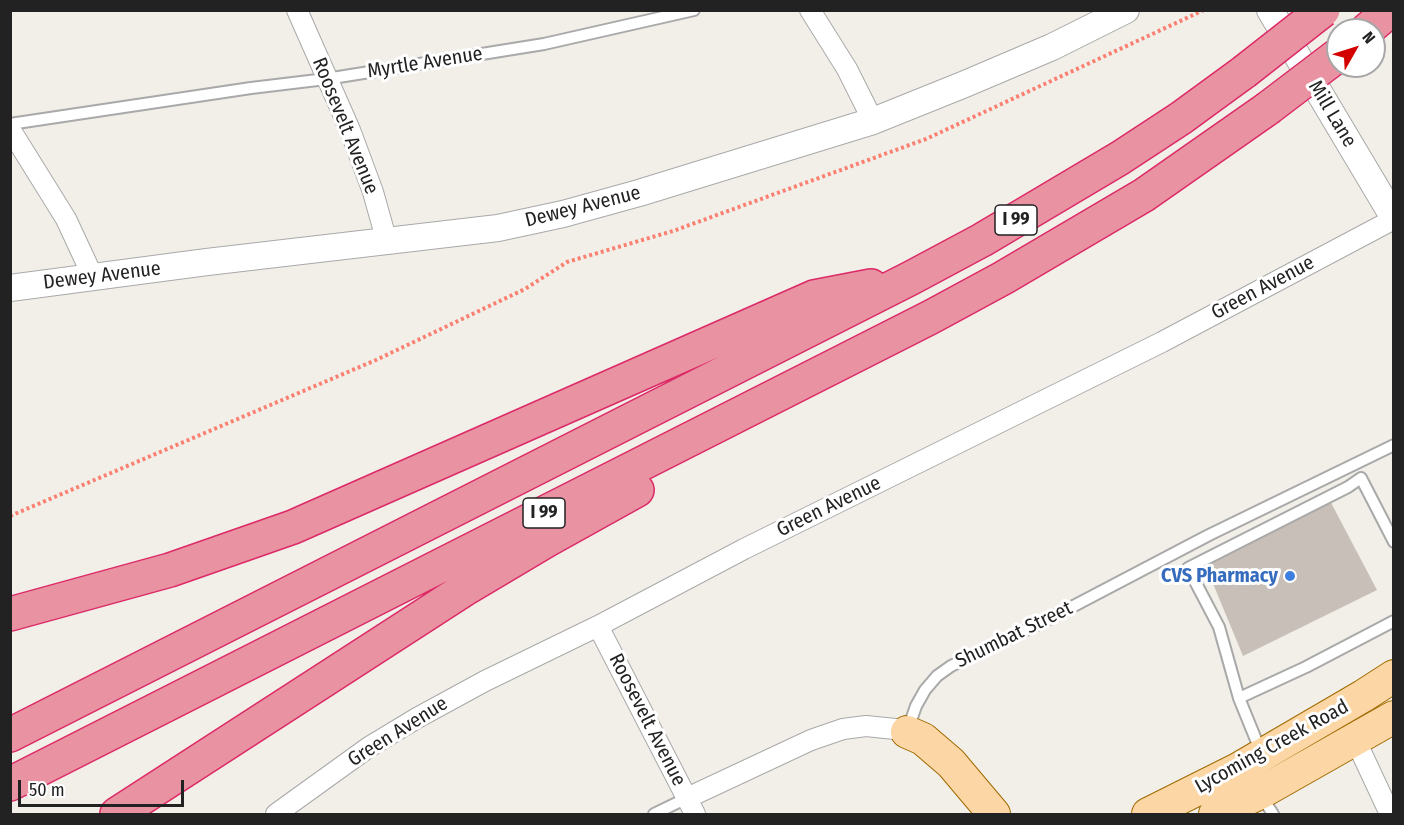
<!DOCTYPE html>
<style>
body{margin:0}
#map{position:relative;width:1404px;height:825px;overflow:hidden;background:#f2efe9;font-family:"Fira Sans Condensed",sans-serif}
canvas{display:block}
.frame{position:absolute;inset:0;border:12px solid #222;pointer-events:none}
.north{position:absolute;left:1326px;top:18px;width:60px;height:60px;box-sizing:border-box;background:#fff;border:2px solid #a7a7a7;border-radius:50%;rotate:51deg;font-size:16px;font-weight:700;line-height:24px;text-align:center;color:#222}
.north::after{content:'';display:block;margin:auto;width:21px;height:27px;background:#d40000;clip-path:polygon(50% 0,100% 100%,50% 72%,0 100%)}
.scale{position:absolute;left:18px;top:780px;width:166px;height:27px;box-sizing:border-box;border:3px solid #222;border-top:0;padding-left:8px;font-size:18px;line-height:21px;white-space:nowrap;color:#222;-webkit-text-stroke:4px #fff;paint-order:stroke}
</style>
<div id="map">
<canvas width="1404" height="825"></canvas>
<div class="frame"></div>
<div class="north">N</div>
<div class="scale">50 m</div>
</div>
<script>
const g = document.querySelector('canvas').getContext('2d');
g.lineJoin = 'round';
function fill(path, color) {
  g.fillStyle = color;
  g.fill(path, 'evenodd');
}
function shape(rows) {
  const path = new Path2D();
  for (const r of rows) {
    path.moveTo(r[0], r[1]);
    for (let i = 2; i < r.length; i += 2) path.lineTo(r[i], r[i + 1]);
  }
  return path;
}
function stroke(path, color, width, dash) {
  g.strokeStyle = color;
  g.lineWidth = width;
  g.lineCap = dash ? 'butt' : 'round';
  g.setLineDash(dash || []);
  g.stroke(path);
}
function write(font, color, halo, rows, align = 'center') {
  g.font = font + ' "Fira Sans Condensed",sans-serif';
  g.lineWidth = 6;
  g.setLineDash([]);
  g.textBaseline = 'middle';
  g.strokeStyle = halo;
  g.fillStyle = color;
  for (const [text, x, y, turn = 0] of rows) {
    g.save();
    g.translate(x, y);
    g.rotate((+turn || 0) * Math.PI / 180);
    g.textAlign = isNaN(turn) ? turn : align;
    if (halo) g.strokeText(text, 0, 0);
    g.fillText(text, 0, 0);
    g.restore();
  }
}
fill(shape([
 [1328,497,1377,590,1243,656,1204,562]
]), '#c7bfb8');
const service = shape([
 [10,124,251,88,326,79,544,44,694,10],
 [1239,698,1219,627,1188,568,1348,487,1361,478,1394,542],
 [908,729,916,706,925,690,937,676,951,666,1045,621,1209,535,1394,445],
 [1261,752,1239,698,1306,667,1394,621],
 [1260,794,1273,814],
 [654,814,687,798]
]);
const minor = shape([
 [297,10,350,130,373,192,387,242],
 [810,10,847,69,873,121],
 [10,129,66,219,93,277],
 [598,626,695,814],
 [1355,739,1390,814],
 [687,798,811,740,843,729,866,726,895,729,907,732],
 [276,814,369,747,417,718,485,681,598,626,744,549,1162,342,1394,219]
]);
const tertiary = shape([
 [1270,10,1394,218],
 [10,288,207,262,498,228,563,214,639,193,873,121,965,84,1052,47,1126,10]
]);
const primary = shape([
 [907,732,923,739,951,763,994,814],
 [1148,814,1238,769,1363,696,1394,676],
 [1215,814,1260,793,1394,717]
]);
const motorway = shape([
 [1367,30,1390,10],
 [10,614,170,570,293,527,814,297,871,286],
 [10,735,911,278,982,240,1120,158,1181,118,1244,72],
 [10,784,931,317,1003,278,1144,195,1267,109],
 [117,814,468,587,547,540,637,490]
]);
stroke(service, '#a9a9a9', 14);
stroke(minor, '#a9a9a9', 22);
stroke(tertiary, '#a9a9a9', 28);
stroke(primary, '#a06b00', 34);
stroke(motorway, '#dc2a67', 36);
stroke(shape([
 [10,516,376,360,525,289,567,262,673,231,926,139,1204,10]
]), '#fa8072', 4, [3, 3]);
stroke(service, '#fff', 10);
stroke(minor, '#fff', 20);
stroke(tertiary, '#fff', 26);
stroke(primary, '#fcd6a4', 32);
stroke(motorway, '#e892a2', 33);
const motorwayBridge = shape([
 [1244,72,1323,10],
 [1267,109,1338,55]
]);
stroke(motorwayBridge, '#dc2a67', 36, []);
stroke(motorwayBridge, '#e892a2', 33);
for (const [x, y, r, color] of [
 [1290,576,6,"#3f7fe0"]
]) {
  const dot = new Path2D();
  dot.arc(x, y, r, 0, 2 * Math.PI);
  g.fillStyle = color;
  g.fill(dot);
  stroke(dot, '#fff', 2);
}
for (const [x, y, w] of [
 [1016,220,42],
 [544,513,42]
]) {
  const box = new Path2D();
  box.roundRect(x - w / 2, y - 15, w, 30, 4.5);
  g.fillStyle = '#fff';
  g.fill(box);
  stroke(box, '#222', 1.5);
}
write('bold 18px', '#222', null, [
 ["I 99",1016,220],
 ["I 99",544,513]
]);
write('20px', '#222', '#fff', [
 ["Myrtle Avenue",425,63,-9],
 ["Mill Lane",1332,114,59],
 ["Roosevelt Avenue",345,126,68],
 ["Dewey Avenue",583,207,-14],
 ["Dewey Avenue",102,276,-7],
 ["Green Avenue",1263,288,-28],
 ["Green Avenue",829,507,-26],
 ["Shumbat Street",1014,635,-26],
 ["Roosevelt Avenue",647,720,63],
 ["Green Avenue",398,732,-32],
 ["Lycoming Creek Road",1272,747,-29]
]);
write('bold 20px', '#366cbe', '#fff', [
 ["CVS Pharmacy",1278,576]
], 'right');
</script>
